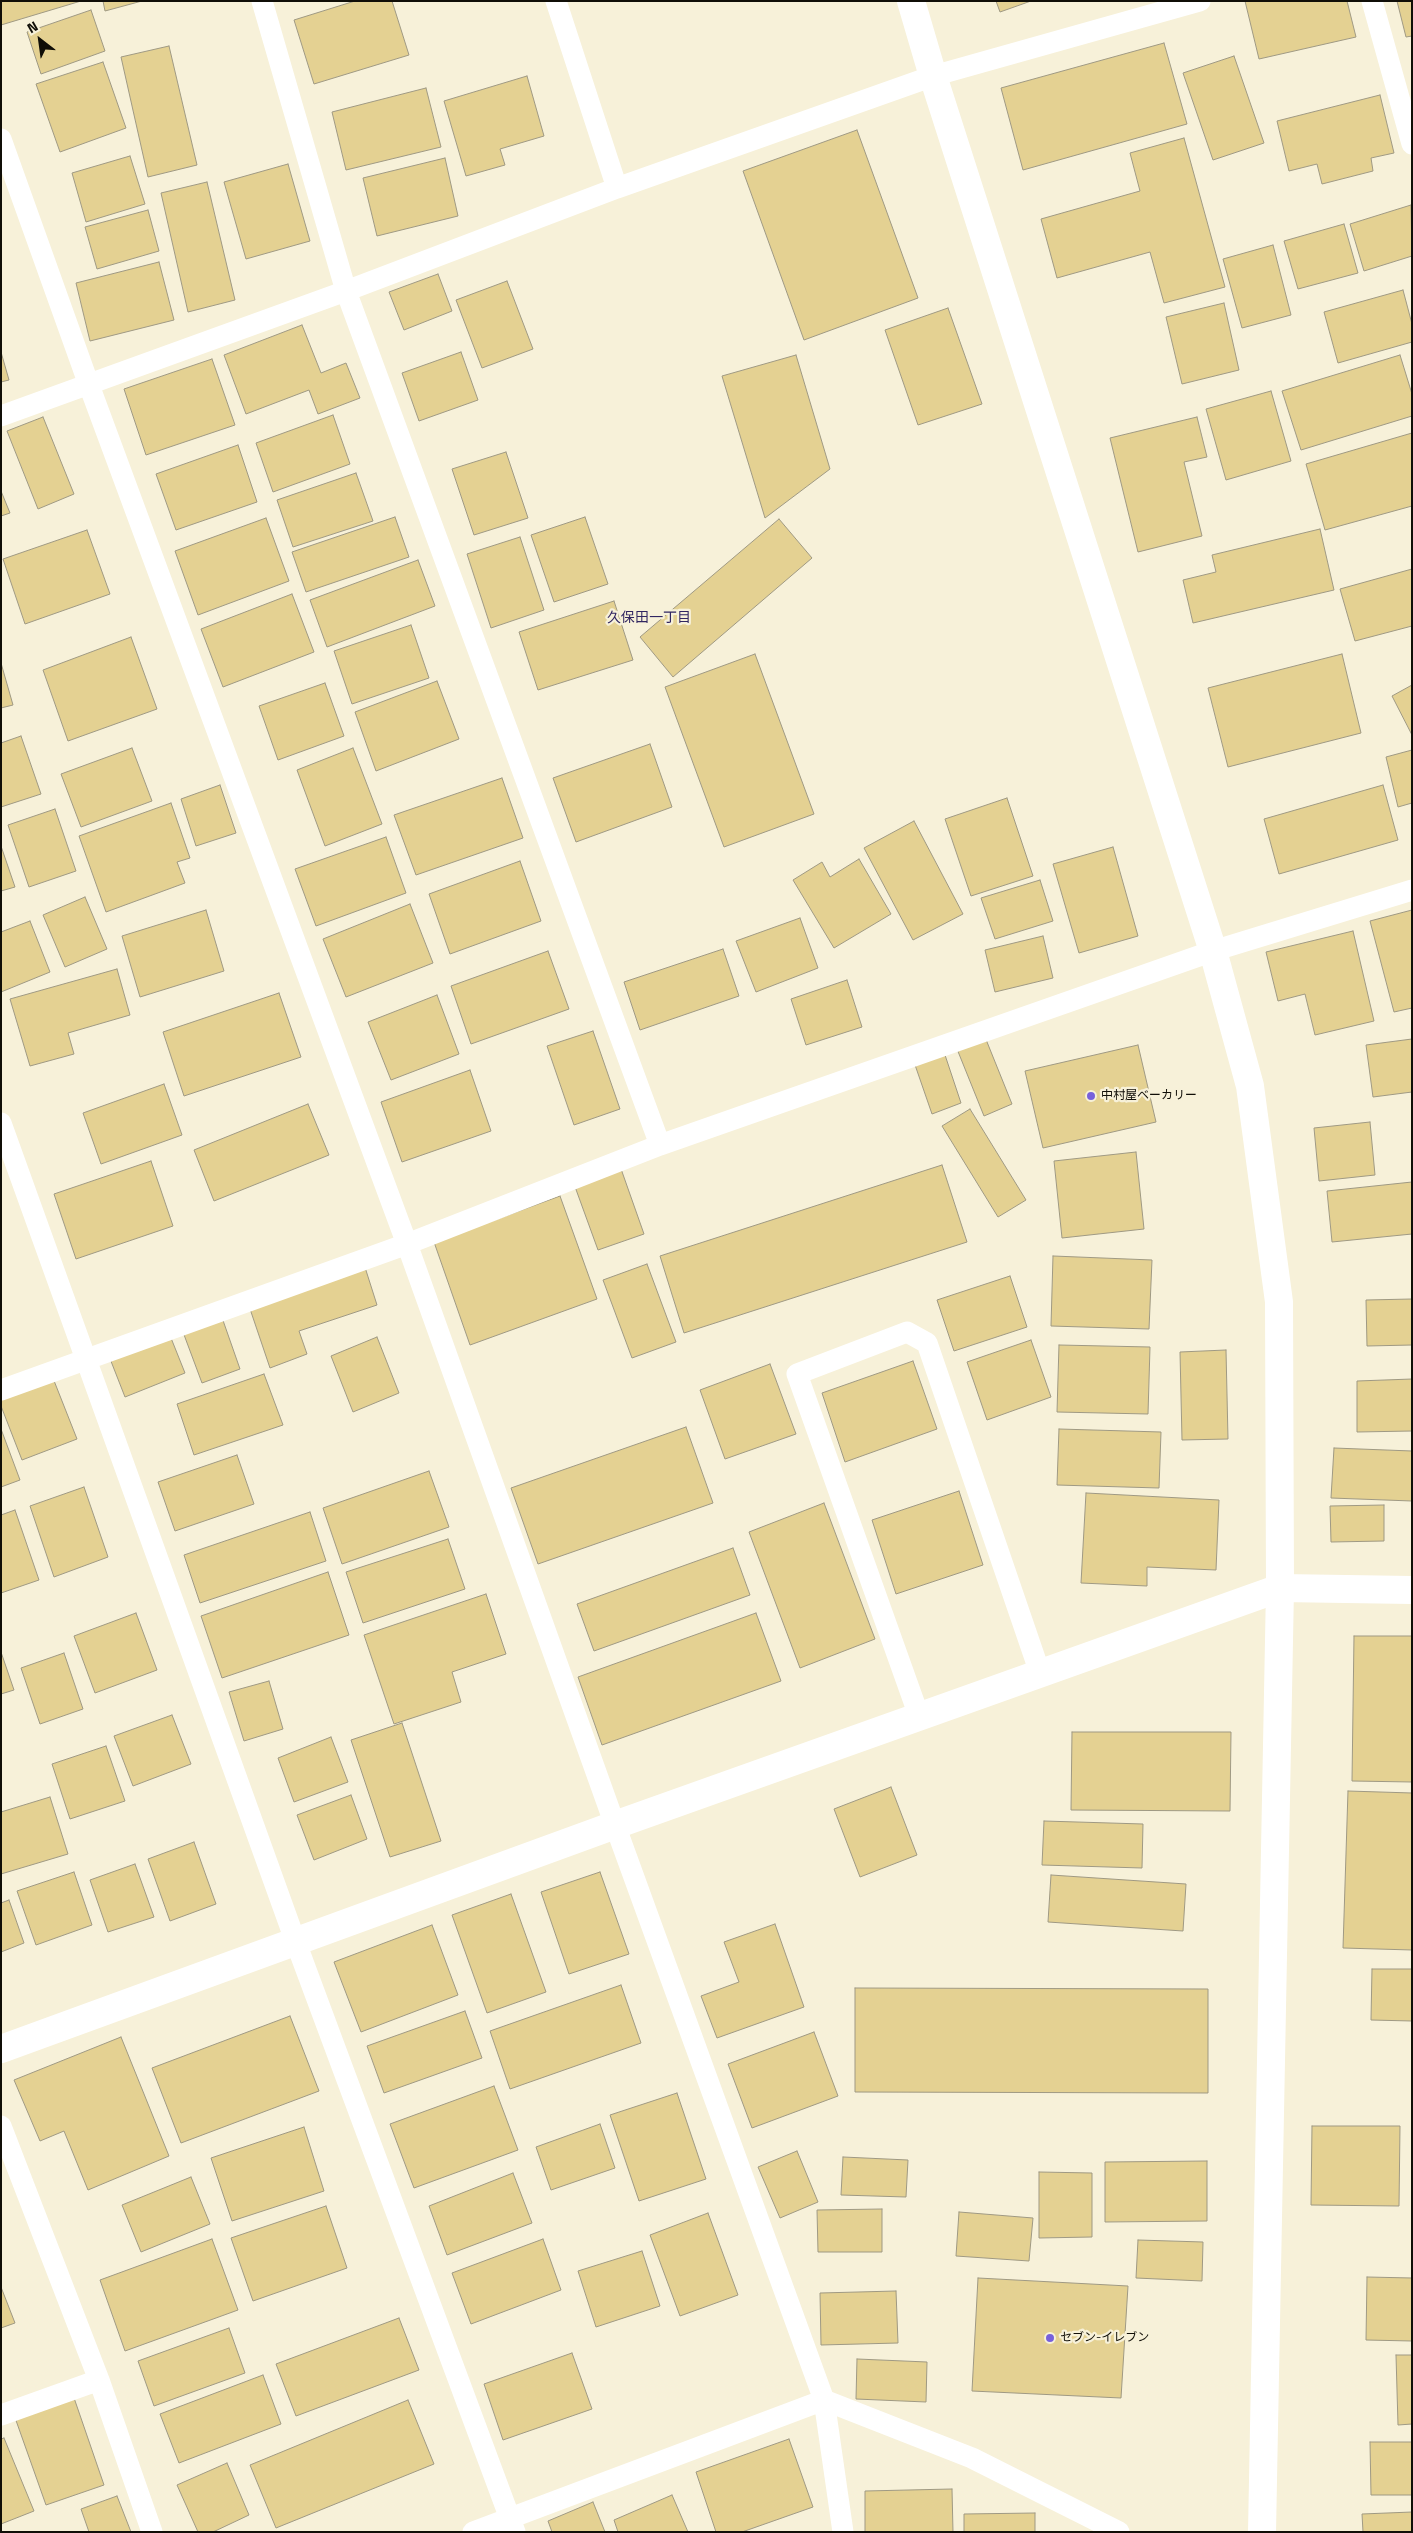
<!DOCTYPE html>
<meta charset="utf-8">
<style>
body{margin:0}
#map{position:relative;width:1413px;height:2533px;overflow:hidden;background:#f7f1d9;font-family:"Titillium Web",sans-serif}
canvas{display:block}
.frame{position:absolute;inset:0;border:2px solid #100e07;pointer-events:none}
.north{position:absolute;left:15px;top:15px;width:50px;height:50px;-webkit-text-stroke:4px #f7f1d9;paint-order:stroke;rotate:330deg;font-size:14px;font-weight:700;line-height:20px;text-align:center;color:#100e07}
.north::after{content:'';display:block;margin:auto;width:18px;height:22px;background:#100e07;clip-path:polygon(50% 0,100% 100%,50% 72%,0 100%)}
</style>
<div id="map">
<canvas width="1413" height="2533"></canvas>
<div class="frame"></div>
<div class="north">N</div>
</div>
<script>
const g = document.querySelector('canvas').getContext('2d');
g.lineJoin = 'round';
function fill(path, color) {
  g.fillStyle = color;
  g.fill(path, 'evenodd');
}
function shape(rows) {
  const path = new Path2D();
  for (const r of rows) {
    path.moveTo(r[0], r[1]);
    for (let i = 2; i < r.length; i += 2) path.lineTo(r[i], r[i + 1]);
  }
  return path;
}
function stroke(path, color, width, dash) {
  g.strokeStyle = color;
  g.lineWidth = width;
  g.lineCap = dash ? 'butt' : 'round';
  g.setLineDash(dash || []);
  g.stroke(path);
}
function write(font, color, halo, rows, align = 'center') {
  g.font = font + ' "Titillium Web","Noto Sans JP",sans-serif';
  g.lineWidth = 4.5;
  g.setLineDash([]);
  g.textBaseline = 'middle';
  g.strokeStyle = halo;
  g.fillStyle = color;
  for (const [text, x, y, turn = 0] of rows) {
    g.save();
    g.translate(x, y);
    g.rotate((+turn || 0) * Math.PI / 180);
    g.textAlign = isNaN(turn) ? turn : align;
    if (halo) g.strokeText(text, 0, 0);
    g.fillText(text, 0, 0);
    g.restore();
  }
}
const building = shape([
 [1,1,81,1,1,25,1,1],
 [103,1,142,1,105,11,103,1],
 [355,1,392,1,409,55,314,84,294,20,355,1],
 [996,1,1031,1,1000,12,996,1],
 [1245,1,1347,1,1356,37,1259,59,1245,1],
 [1397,1,1412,1,1412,36,1406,37,1397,1],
 [91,10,105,51,41,74,27,32,91,10],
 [1164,43,1187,124,1023,170,1001,88,1164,43],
 [169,46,197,165,148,177,121,57,169,46],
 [1234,56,1264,143,1213,160,1183,73,1234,56],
 [103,62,126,128,60,152,36,84,103,62],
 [527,76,544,136,500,149,505,165,466,176,444,101,527,76],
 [426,88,441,147,346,170,332,112,426,88],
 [1380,95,1394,153,1371,158,1373,171,1322,184,1317,164,1289,171,1277,121,1380,95],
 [857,130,918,298,804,340,743,171,857,130],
 [1184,138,1225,287,1164,303,1150,252,1057,278,1041,219,1140,191,1130,153,1184,138],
 [130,156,145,204,86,222,72,173,130,156],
 [445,158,458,216,377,236,363,178,445,158],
 [288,164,310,241,246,259,224,182,288,164],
 [207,182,235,300,188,312,161,193,207,182],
 [1411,205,1412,256,1364,271,1350,224,1411,205],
 [148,210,159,251,97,269,85,227,148,210],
 [1344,224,1358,273,1298,289,1284,241,1344,224],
 [1273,245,1291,315,1242,328,1223,259,1273,245],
 [159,262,174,320,90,341,76,283,159,262],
 [438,274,452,311,404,330,389,292,438,274],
 [507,281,533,349,482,368,456,300,507,281],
 [1403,290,1412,324,1412,342,1338,363,1324,312,1403,290],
 [1224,303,1239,370,1182,384,1166,317,1224,303],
 [948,308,982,404,918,425,885,330,948,308],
 [302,325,321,373,346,363,360,398,318,414,309,390,246,414,224,355,302,325],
 [1,352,9,380,1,382,1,352],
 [461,352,478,400,419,421,402,373,461,352],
 [796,355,830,469,765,518,722,376,796,355],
 [1400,355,1412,394,1412,416,1301,450,1282,391,1400,355],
 [212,359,235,425,146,455,124,389,212,359],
 [1271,391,1291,461,1226,480,1206,409,1271,391],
 [333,415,350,464,273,492,256,443,333,415],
 [43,417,74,494,38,509,7,431,43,417],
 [1197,417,1207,457,1184,462,1202,536,1138,552,1110,438,1197,417],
 [1412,433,1412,506,1325,530,1306,464,1412,433],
 [238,445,257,502,176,530,156,474,238,445],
 [506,452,528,518,474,535,452,469,506,452],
 [356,473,373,521,293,547,277,500,356,473],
 [1,491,10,513,1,516,1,491],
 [395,517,409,557,306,592,292,552,395,517],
 [585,517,608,584,554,602,531,535,585,517],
 [266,518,289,581,198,615,175,551,266,518],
 [779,519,812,558,673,677,640,637,779,519],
 [1320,529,1334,590,1193,623,1183,580,1216,572,1212,555,1320,529],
 [87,530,110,594,25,624,3,559,87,530],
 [520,537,544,610,491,628,467,554,520,537],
 [418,560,435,606,327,647,310,600,418,560],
 [1412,569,1412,626,1355,641,1340,589,1412,569],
 [292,594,314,652,223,687,201,629,292,594],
 [614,601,633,660,538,690,519,632,614,601],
 [411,625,429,678,352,704,334,651,411,625],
 [131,637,157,709,68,741,43,670,131,637],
 [755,654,814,814,724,847,665,687,755,654],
 [1342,654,1361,733,1228,767,1208,688,1342,654],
 [1,663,13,705,1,708,1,663],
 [437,681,459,739,376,771,355,712,437,681],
 [325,683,344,736,278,760,259,706,325,683],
 [1412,685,1412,735,1392,696,1412,685],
 [21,736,41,794,1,807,1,743,21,736],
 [650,744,672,807,576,842,553,778,650,744],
 [132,748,152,801,81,827,61,774,132,748],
 [353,748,382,824,325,846,297,770,353,748],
 [1412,750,1412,803,1398,807,1386,757,1412,750],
 [502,778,523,838,416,875,394,815,502,778],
 [220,785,236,833,196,846,181,799,220,785],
 [1383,785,1398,840,1279,874,1264,819,1383,785],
 [1007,798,1033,876,971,896,945,819,1007,798],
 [171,803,190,858,177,862,185,883,106,912,79,836,171,803],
 [55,809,76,871,29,887,8,825,55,809],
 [914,821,963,914,913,940,864,848,914,821],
 [386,837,406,893,316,926,295,869,386,837],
 [1,846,15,887,1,891,1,846],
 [1113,847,1138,936,1079,953,1053,864,1113,847],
 [859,859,891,914,834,948,793,880,822,862,830,877,859,859],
 [520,861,541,921,450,954,429,894,520,861],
 [1040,880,1053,921,995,939,981,898,1040,880],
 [85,897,107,949,65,967,43,915,85,897],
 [410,904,433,963,346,997,323,939,410,904],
 [206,910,224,971,140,997,122,936,206,910],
 [1412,910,1412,1008,1394,1012,1370,921,1412,910],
 [800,918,818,968,756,992,736,941,800,918],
 [30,921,50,972,1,992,1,932,30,921],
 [1353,931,1374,1021,1315,1035,1305,994,1278,1001,1266,952,1353,931],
 [1043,936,1053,978,995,992,985,950,1043,936],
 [723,949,739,996,640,1030,624,982,723,949],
 [548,951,569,1009,471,1044,451,986,548,951],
 [117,969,130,1015,68,1033,74,1054,30,1066,10,999,117,969],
 [847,980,862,1027,806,1045,791,999,847,980],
 [279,993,301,1057,184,1096,163,1032,279,993],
 [437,995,459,1054,391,1080,368,1022,437,995],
 [593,1031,620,1109,574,1125,547,1046,593,1031],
 [985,1037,1012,1104,984,1116,957,1049,985,1037],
 [1412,1039,1412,1092,1373,1097,1366,1045,1412,1039],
 [1138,1045,1156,1122,1043,1148,1025,1071,1138,1045],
 [944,1052,961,1103,932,1114,914,1062,944,1052],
 [470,1070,491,1131,402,1162,381,1102,470,1070],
 [164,1084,182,1135,101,1164,83,1113,164,1084],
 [308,1104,329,1155,214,1201,194,1150,308,1104],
 [970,1109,1026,1200,998,1217,942,1126,970,1109],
 [1370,1122,1375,1175,1319,1181,1314,1128,1370,1122],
 [1136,1152,1144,1229,1062,1238,1054,1161,1136,1152],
 [151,1161,173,1226,76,1259,54,1194,151,1161],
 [942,1165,967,1242,684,1333,660,1256,942,1165],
 [620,1166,644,1234,598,1250,574,1184,620,1166],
 [1412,1182,1412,1234,1332,1242,1327,1191,1412,1182],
 [560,1196,597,1299,470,1345,434,1242,560,1196],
 [1053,1256,1152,1260,1149,1329,1051,1326,1053,1256],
 [363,1261,377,1305,299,1331,307,1354,270,1368,247,1300,363,1261],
 [647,1264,676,1342,632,1358,603,1280,647,1264],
 [1010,1276,1027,1327,954,1351,937,1300,1010,1276],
 [1412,1299,1412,1345,1367,1346,1366,1300,1412,1299],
 [219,1309,240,1369,202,1383,180,1324,219,1309],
 [167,1328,185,1373,125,1397,107,1351,167,1328],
 [377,1337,399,1393,353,1412,331,1356,377,1337],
 [1031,1340,1051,1397,987,1420,967,1362,1031,1340],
 [1059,1345,1150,1347,1148,1414,1057,1412,1059,1345],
 [1226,1350,1228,1439,1182,1440,1180,1352,1226,1350],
 [913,1361,937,1429,845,1462,822,1393,913,1361],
 [770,1364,796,1434,725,1459,700,1390,770,1364],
 [49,1368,77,1439,22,1460,1,1406,1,1387,49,1368],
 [264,1374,283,1425,194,1455,177,1404,264,1374],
 [1412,1379,1412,1431,1357,1432,1357,1381,1412,1379],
 [686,1427,713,1503,538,1564,511,1488,686,1427],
 [1,1429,20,1480,1,1487,1,1429],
 [1059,1429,1161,1432,1159,1488,1057,1485,1059,1429],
 [1334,1448,1412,1451,1412,1501,1331,1498,1334,1448],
 [237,1455,254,1504,175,1531,158,1482,237,1455],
 [429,1471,449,1527,342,1564,323,1508,429,1471],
 [84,1487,108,1557,54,1577,30,1506,84,1487],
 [959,1491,983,1565,896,1594,872,1520,959,1491],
 [1086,1493,1219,1500,1216,1570,1147,1567,1147,1586,1081,1583,1086,1493],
 [824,1503,875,1639,800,1668,749,1532,824,1503],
 [1384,1505,1384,1541,1331,1542,1330,1506,1384,1505],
 [15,1510,39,1580,1,1593,1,1515,15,1510],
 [310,1512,326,1561,200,1603,184,1555,310,1512],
 [448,1539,465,1589,363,1623,346,1572,448,1539],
 [733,1548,750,1595,594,1651,577,1604,733,1548],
 [328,1572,349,1635,222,1678,201,1616,328,1572],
 [486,1594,506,1654,452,1672,461,1702,394,1724,364,1635,486,1594],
 [136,1613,157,1670,95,1693,74,1636,136,1613],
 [756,1613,781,1681,602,1745,578,1677,756,1613],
 [1354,1636,1412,1636,1412,1782,1352,1781,1354,1636],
 [1,1652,14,1690,1,1694,1,1652],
 [64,1653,83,1709,40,1724,21,1668,64,1653],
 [269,1681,283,1729,244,1741,229,1692,269,1681],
 [172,1715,191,1764,133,1786,114,1736,172,1715],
 [402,1723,441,1841,390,1857,351,1740,402,1723],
 [1072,1732,1231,1732,1230,1811,1071,1810,1072,1732],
 [331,1737,348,1782,294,1802,278,1758,331,1737],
 [106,1746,125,1801,70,1819,52,1764,106,1746],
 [891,1787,917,1855,860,1877,834,1809,891,1787],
 [1348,1791,1412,1793,1412,1950,1343,1948,1348,1791],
 [351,1795,367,1839,314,1860,297,1815,351,1795],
 [50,1797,68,1854,1,1874,1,1812,50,1797],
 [1044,1821,1143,1824,1142,1868,1042,1865,1044,1821],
 [194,1842,216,1904,170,1921,148,1859,194,1842],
 [135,1864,154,1917,108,1932,90,1880,135,1864],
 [74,1872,92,1925,36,1945,17,1891,74,1872],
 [600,1872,629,1954,569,1974,541,1892,600,1872],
 [1051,1875,1186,1884,1183,1931,1048,1922,1051,1875],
 [511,1894,546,1992,487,2013,452,1915,511,1894],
 [9,1900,24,1943,1,1952,1,1903,9,1900],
 [775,1924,804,2007,717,2038,701,1996,739,1982,724,1942,775,1924],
 [432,1925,458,1995,361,2032,334,1962,432,1925],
 [1372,1969,1412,1969,1412,2021,1371,2020,1372,1969],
 [621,1985,641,2043,510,2089,490,2031,621,1985],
 [855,1988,1208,1989,1208,2093,855,2092,855,1988],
 [465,2011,482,2058,384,2093,367,2046,465,2011],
 [290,2016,319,2091,181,2143,152,2068,290,2016],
 [814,2032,838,2096,752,2128,728,2064,814,2032],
 [121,2037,169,2156,88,2190,64,2131,40,2141,14,2080,121,2037],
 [494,2086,518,2150,414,2188,390,2124,494,2086],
 [677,2093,706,2179,639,2201,610,2115,677,2093],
 [600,2124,615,2168,551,2190,536,2147,600,2124],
 [1312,2126,1400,2126,1399,2206,1311,2205,1312,2126],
 [304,2127,324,2191,232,2221,211,2158,304,2127],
 [797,2151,818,2202,780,2218,758,2167,797,2151],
 [843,2157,908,2160,906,2197,841,2195,843,2157],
 [1207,2161,1207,2221,1105,2222,1105,2162,1207,2161],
 [1039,2172,1092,2173,1092,2237,1039,2238,1039,2172],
 [513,2173,532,2223,447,2255,429,2206,513,2173],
 [191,2177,210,2224,141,2252,122,2205,191,2177],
 [326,2206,347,2268,253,2301,231,2238,326,2206],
 [882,2209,882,2252,818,2252,817,2210,882,2209],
 [959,2212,1033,2218,1029,2261,956,2256,959,2212],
 [708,2213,738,2295,680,2316,650,2235,708,2213],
 [212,2239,238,2310,125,2351,100,2280,212,2239],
 [543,2239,561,2290,471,2324,452,2273,543,2239],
 [1138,2240,1203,2242,1202,2281,1136,2278,1138,2240],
 [642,2251,660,2306,596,2327,578,2271,642,2251],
 [1367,2277,1412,2278,1412,2341,1366,2340,1367,2277],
 [978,2278,1128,2286,1121,2398,972,2391,978,2278],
 [1,2287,15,2323,1,2328,1,2287],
 [896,2291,898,2343,821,2345,820,2293,896,2291],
 [399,2318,419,2370,296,2416,276,2364,399,2318],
 [229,2328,245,2373,154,2406,138,2361,229,2328],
 [572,2353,592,2409,503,2440,484,2384,572,2353],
 [1396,2355,1412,2355,1412,2424,1398,2425,1396,2355],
 [857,2359,927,2362,926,2402,856,2399,857,2359],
 [263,2375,281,2424,179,2463,160,2414,263,2375],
 [72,2392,104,2485,46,2505,13,2412,72,2392],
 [408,2400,434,2464,276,2528,250,2465,408,2400],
 [4,2438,34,2511,1,2524,1,2439,4,2438],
 [789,2439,813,2507,742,2532,716,2532,696,2472,789,2439],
 [1370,2442,1412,2442,1412,2495,1371,2495,1370,2442],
 [227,2463,249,2515,213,2532,198,2532,177,2485,227,2463],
 [952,2489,953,2532,865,2532,865,2491,952,2489],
 [672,2495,688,2532,618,2532,614,2520,672,2495],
 [117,2496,131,2532,89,2532,81,2509,117,2496],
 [593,2502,605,2532,552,2532,548,2521,593,2502],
 [1412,2512,1412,2532,1363,2532,1362,2514,1412,2512],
 [1035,2513,1035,2532,964,2532,964,2514,1035,2513]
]);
fill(building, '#e4d192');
stroke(building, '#9f9983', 1);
stroke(shape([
 [262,1,346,291,660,1145],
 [556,1,617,188],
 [1372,1,1412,144],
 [1,139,89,385,407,1244,615,1825,824,2400,843,2532],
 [1,416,346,291,617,188,933,76,1200,1],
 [1,1123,295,1940,515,2532],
 [1,1390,407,1244,660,1145,1213,951,1412,890],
 [919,1716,797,1374,907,1332,927,1343,1040,1673],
 [1,2126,99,2380,152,2532],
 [1,2415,99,2380],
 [473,2532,824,2400,972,2458,1119,2532]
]), '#fff', 21);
stroke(shape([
 [1,2049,615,1825,1280,1588,1412,1590]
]), '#fff', 28);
stroke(shape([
 [911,1,933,76,1213,951,1250,1086,1279,1302,1280,1588,1262,2532]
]), '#fff', 28);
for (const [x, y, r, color] of [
 [1091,1096,5,"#7760db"],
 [1050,2338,5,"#7760db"]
]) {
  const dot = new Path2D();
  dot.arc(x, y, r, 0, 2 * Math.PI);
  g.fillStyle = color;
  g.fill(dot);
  stroke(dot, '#f7f1d9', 2);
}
write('12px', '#100e07', '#f7f1d9', [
 ["中村屋ベーカリー",1101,1096],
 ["セブン-イレブン",1060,2338]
], 'left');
write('14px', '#312661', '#f7f1d9', [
 ["久保田一丁目",649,619]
]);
</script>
